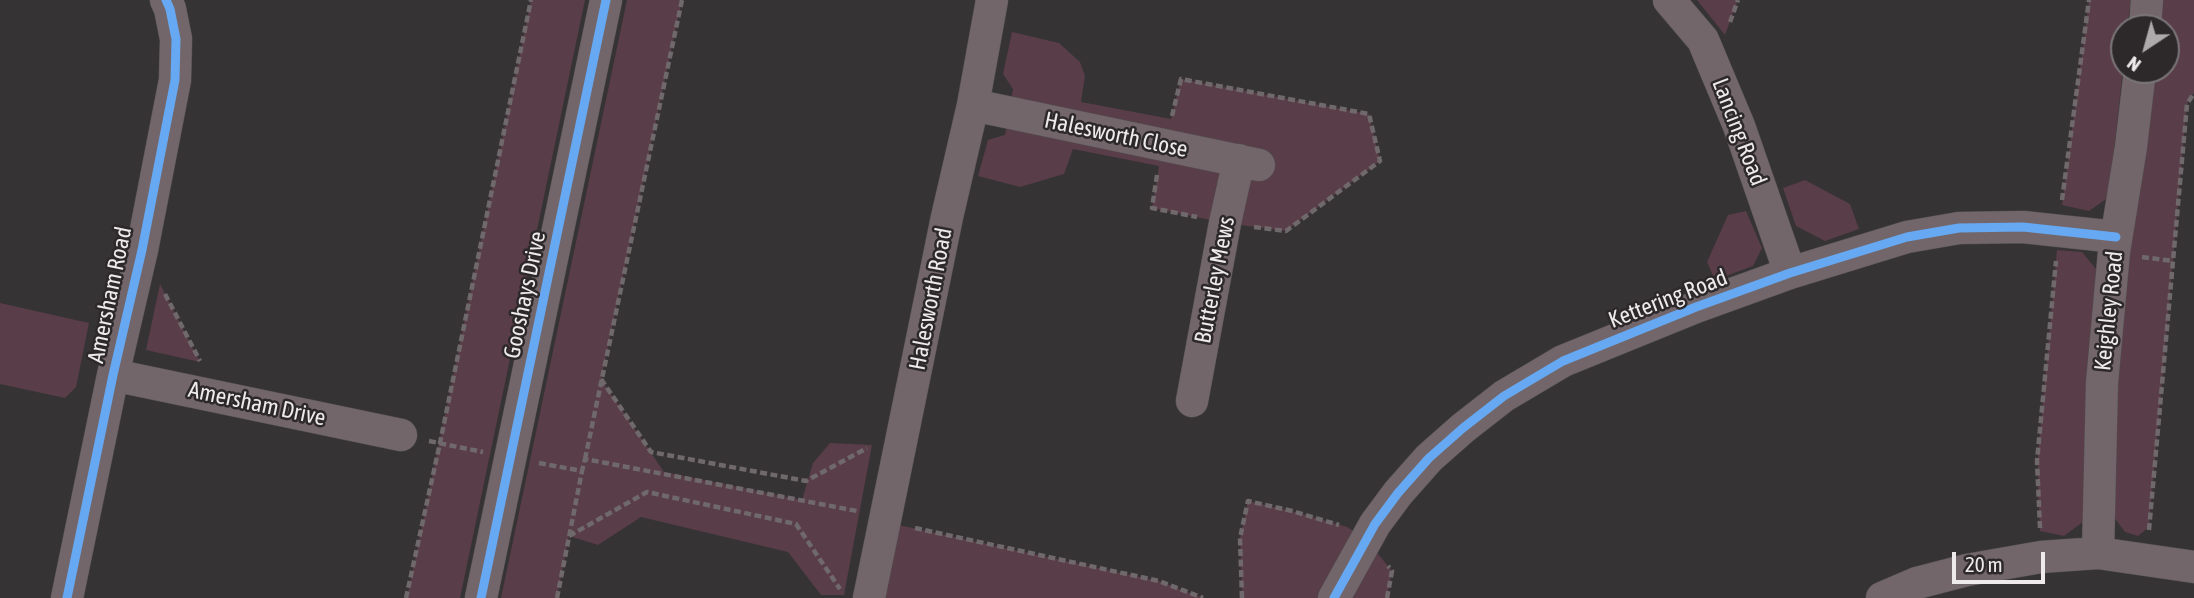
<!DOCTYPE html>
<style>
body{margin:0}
#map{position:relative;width:2194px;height:598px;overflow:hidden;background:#363334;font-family:"Asap Condensed",sans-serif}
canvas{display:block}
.north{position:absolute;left:2110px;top:14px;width:70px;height:70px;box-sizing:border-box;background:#2d282a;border:2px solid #7a7678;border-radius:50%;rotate:216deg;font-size:19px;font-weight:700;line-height:28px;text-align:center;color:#eeeaec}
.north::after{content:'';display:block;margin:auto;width:24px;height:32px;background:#aeaaac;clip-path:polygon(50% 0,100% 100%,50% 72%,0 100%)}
.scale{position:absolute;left:1952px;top:552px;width:93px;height:32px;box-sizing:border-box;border:4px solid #eeeaec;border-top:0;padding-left:9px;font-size:21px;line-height:24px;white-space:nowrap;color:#eeeaec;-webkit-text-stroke:5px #2d282a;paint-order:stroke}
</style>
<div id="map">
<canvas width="2194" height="598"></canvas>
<div class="north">N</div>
<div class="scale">20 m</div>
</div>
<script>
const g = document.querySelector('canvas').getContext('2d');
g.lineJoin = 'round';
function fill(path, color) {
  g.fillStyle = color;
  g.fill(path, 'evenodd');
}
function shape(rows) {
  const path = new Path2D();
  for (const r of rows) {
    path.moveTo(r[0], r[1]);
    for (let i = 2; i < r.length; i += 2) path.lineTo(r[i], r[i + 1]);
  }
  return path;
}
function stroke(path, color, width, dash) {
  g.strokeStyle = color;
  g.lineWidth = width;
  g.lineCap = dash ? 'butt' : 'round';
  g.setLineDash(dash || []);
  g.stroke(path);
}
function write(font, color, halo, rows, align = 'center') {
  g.font = font + ' "Asap Condensed",sans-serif';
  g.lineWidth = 5;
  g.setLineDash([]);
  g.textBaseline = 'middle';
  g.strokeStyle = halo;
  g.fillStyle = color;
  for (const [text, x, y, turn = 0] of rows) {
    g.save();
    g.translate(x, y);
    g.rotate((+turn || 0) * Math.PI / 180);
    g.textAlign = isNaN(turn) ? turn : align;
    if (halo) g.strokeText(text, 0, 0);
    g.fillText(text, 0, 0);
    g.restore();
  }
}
fill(shape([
 [531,0,585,0,460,598,407,598],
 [627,0,682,0,601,379,664,472,802,500,813,463,830,443,872,445,844,595,821,595,788,552,641,517,598,545,569,536,557,598,501,598],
 [1697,0,1738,0,1725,35],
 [2089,0,2131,0,2127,28,2124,28,2124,59,2109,197,2089,211,2062,205],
 [2161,0,2194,0,2194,93,2187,104,2149,527,2138,536,2125,532,2113,516,2113,390,2149,70,2166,70,2166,28,2155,28],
 [1012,32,1059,43,1080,62,1085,76,1081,102,1171,119,1181,79,1369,114,1380,161,1286,231,1225,223,1152,208,1159,166,1073,149,1064,174,1020,187,978,176,988,140,1005,135,1013,89,1003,74],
 [1805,180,1850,204,1859,229,1825,241,1796,226,1783,188],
 [1746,211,1762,248,1753,266,1715,280,1707,262,1728,215],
 [2057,250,2082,252,2096,269,2084,521,2064,536,2040,531,2038,493,2038,454],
 [160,284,200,362,146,350],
 [0,303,89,323,76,387,65,398,0,384],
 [1248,501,1292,511,1347,527,1366,539,1392,571,1387,598,1242,598,1240,538],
 [894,524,1159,581,1203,598,881,598]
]), '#593d48');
const minor = shape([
 [1669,0,1703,40,1739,126,1790,273],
 [2145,28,2147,0],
 [973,105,1259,165],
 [113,375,401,435],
 [1192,401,1225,223,1239,160],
 [2098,553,2102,383,2114,252,2131,147,2140,70],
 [67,598,113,375,142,250,175,80,176,39,170,9,166,0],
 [481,598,606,0],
 [869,598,947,217,973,105,992,0],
 [1334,598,1375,524,1398,493,1429,458,1463,428,1504,396,1563,361,1696,307,1790,273,1907,237,1959,228,2023,227,2116,237],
 [1882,598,1917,583,1967,570,2041,557,2098,553,2194,567]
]);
stroke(minor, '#535151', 33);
stroke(shape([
 [1730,22,1738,0],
 [1172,116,1181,79,1369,114,1380,161,1286,231,1254,227],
 [1157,175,1152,208,1197,217],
 [2062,200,2089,0],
 [2142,257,2173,261],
 [165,294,200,361],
 [601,379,651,452,806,481,867,448],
 [429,441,483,452],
 [585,459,682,0],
 [539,463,582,471,585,459,857,511],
 [915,528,1159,581,1203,598],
 [2040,528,2037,461,2056,261],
 [2149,530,2187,104,2194,93],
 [569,536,647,492,796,524,840,589],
 [406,598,440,443,531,0],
 [557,598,582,471],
 [1242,598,1240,538,1248,501,1292,511,1339,525],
 [1387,598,1392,571,1388,566]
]), '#70696b', 4.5, [7, 3.5]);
stroke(minor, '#72666a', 32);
stroke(shape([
 [67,598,113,375,142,250,175,80,176,39,170,9,166,0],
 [481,598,606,0],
 [1334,598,1375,524,1398,493,1429,458,1463,428,1504,396,1563,361,1696,307,1790,273,1907,237,1959,228,2023,227,2116,237]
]), '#66a8f1', 9);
write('23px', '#eeeaec', '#2d282a', [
 ["Lancing Road",1739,132,69],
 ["Halesworth Close",1116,135,12],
 ["Butterley Mews",1215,280,-79],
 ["Amersham Road",110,295,-78],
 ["Gooshays Drive",525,295,-78],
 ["Halesworth Road",931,299,-79],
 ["Kettering Road",1668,299,-21],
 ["Keighley Road",2109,311,-84],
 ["Amersham Drive",257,404,12]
]);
</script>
